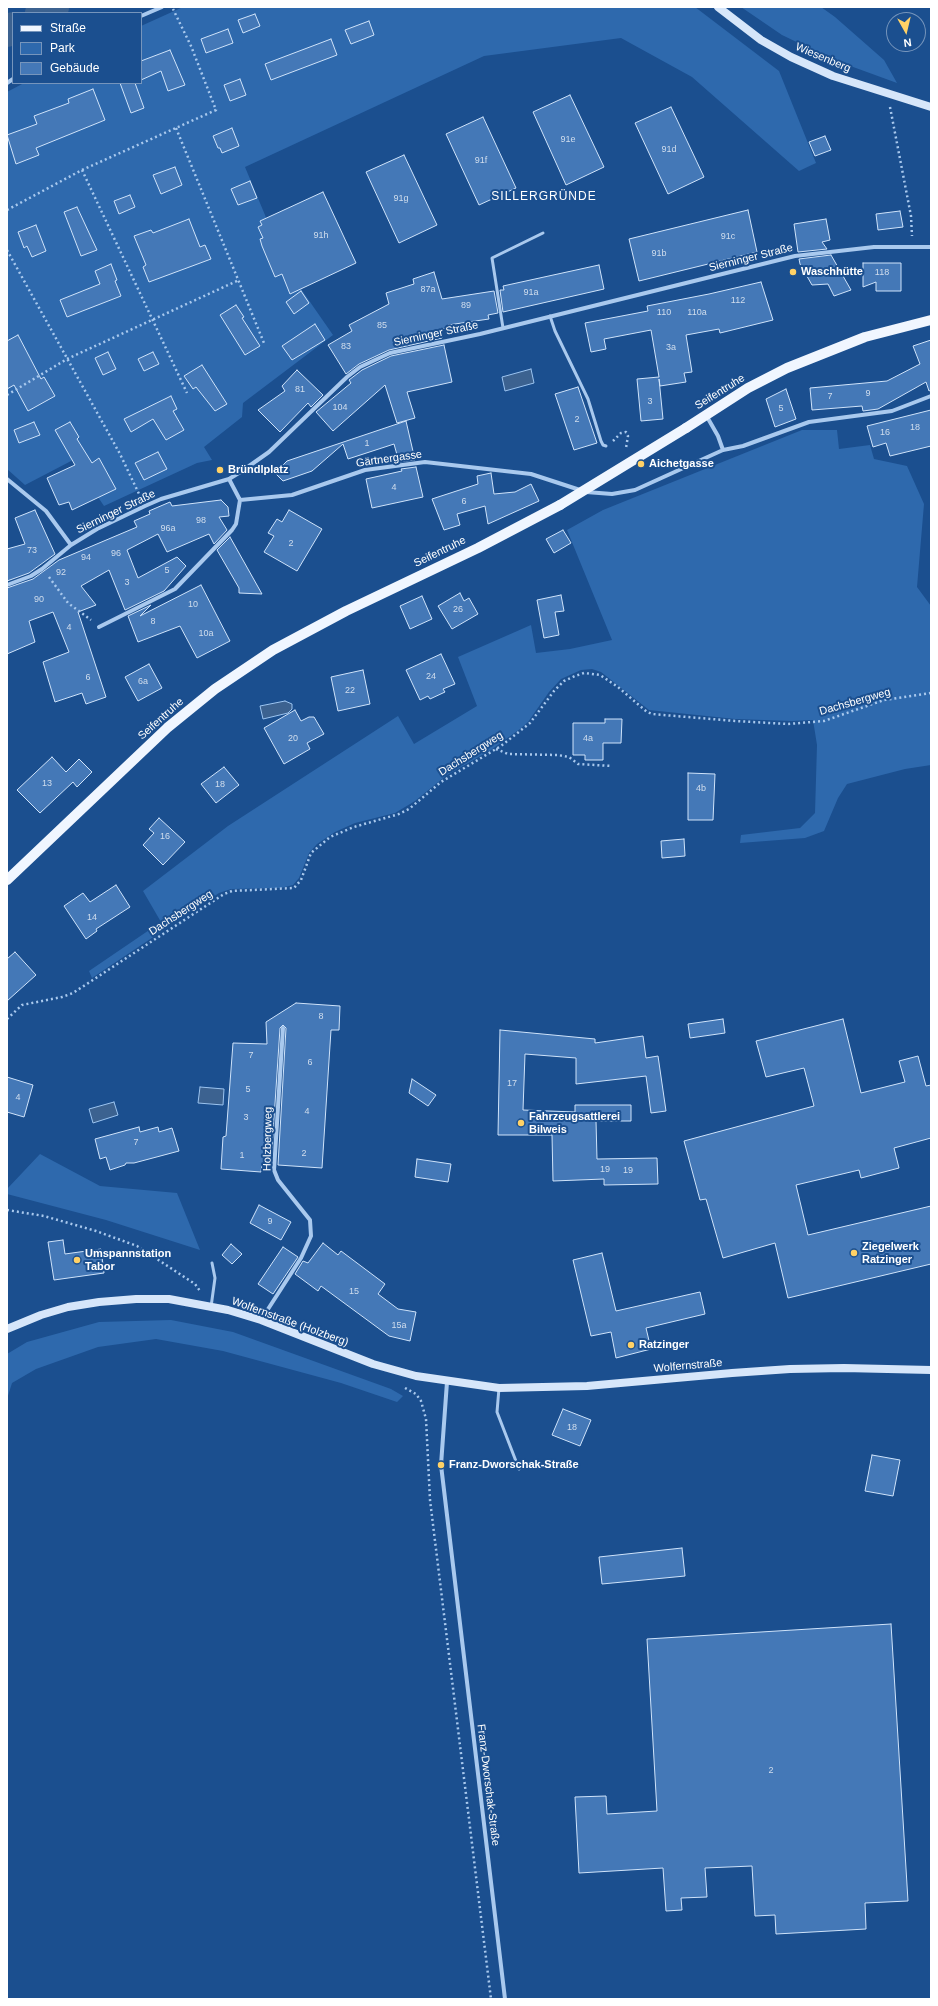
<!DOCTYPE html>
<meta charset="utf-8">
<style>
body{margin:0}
#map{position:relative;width:938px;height:2006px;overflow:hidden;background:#1b4f8f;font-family:Helvetica,sans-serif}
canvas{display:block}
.frame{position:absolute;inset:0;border:8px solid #fff;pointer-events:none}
.legend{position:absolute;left:12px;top:12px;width:130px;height:72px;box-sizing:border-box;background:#1b4f8f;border:1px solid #7695bc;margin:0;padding:5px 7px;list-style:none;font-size:12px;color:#fff}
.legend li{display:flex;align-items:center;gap:8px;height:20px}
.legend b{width:20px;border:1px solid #7695bc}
.north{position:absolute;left:886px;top:12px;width:40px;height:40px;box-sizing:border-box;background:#1b4f8f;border:1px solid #7695bc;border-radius:50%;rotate:172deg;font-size:11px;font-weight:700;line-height:16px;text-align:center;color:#fff}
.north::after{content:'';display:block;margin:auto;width:14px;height:18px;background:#ffd166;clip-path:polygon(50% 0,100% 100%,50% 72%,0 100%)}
</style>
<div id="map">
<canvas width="938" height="2006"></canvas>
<div class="frame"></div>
<ul class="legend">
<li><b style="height:5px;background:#f0f6ff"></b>Straße</li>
<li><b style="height:11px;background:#2e69ad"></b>Park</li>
<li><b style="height:11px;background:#4478b7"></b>Gebäude</li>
</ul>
<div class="north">N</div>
</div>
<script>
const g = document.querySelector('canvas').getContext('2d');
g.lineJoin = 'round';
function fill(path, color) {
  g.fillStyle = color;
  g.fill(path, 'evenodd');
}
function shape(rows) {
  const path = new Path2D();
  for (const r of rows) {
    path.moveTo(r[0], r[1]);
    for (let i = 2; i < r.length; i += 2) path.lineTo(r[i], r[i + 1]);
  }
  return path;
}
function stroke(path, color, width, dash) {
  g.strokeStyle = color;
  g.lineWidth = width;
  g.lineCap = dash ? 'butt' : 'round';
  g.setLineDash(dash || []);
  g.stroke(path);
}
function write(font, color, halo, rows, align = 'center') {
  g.font = font + ' Helvetica,sans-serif';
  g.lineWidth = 4;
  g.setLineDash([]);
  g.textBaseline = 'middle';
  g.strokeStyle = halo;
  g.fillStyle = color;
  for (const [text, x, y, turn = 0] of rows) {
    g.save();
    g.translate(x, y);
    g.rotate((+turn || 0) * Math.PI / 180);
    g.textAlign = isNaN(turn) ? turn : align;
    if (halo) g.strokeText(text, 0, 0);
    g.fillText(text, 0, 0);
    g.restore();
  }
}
fill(shape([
 [183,7,695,7,779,71,816,163,799,171,692,77,621,38,484,56,245,167,280,251,301,289,333,335,243,403,242,417,204,447,212,460,197,463,104,506,73,460,25,485,7,469,7,92,24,83,141,83,141,26],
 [741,7,821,7,835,17,884,60,897,83,834,60,782,35],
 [802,430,837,430,839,449,870,445,874,459,907,466,924,504,917,587,931,606,931,765,905,769,847,784,838,798,824,831,805,838,740,843,741,835,800,828,815,813,817,745,813,720,792,721,735,719,649,710,601,672,592,669,581,670,561,679,549,692,528,722,520,729,491,750,447,775,415,801,395,813,355,823,335,832,317,844,309,853,299,878,293,885,281,888,231,889,219,893,92,978,89,971,161,922,143,891,228,826,398,716,414,744,477,706,458,657,531,625,536,653,570,649,612,640,567,530,603,510],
 [40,1154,100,1186,177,1193,200,1250,106,1220,7,1194,7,1189],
 [171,1320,233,1332,391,1389,403,1396,397,1402,341,1383,223,1351,156,1339,98,1347,36,1369,12,1383,7,1399,7,1354,27,1342,99,1322]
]), '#2e69ad');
const water = shape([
 [531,369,534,383,505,391,502,377,531,369],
 [285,701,292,704,292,709,288,713,263,719,260,706,285,701],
 [200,1087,224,1089,223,1105,198,1103,200,1087],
 [114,1102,118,1115,93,1123,89,1109,114,1102]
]);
fill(water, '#3c6290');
stroke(water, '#9cc4f0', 1);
stroke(shape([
 [41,13,53,7],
 [7,31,13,28]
]), '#3c6290', 32);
const building = shape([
 [255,14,260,26,243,33,238,20,255,14],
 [369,21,374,35,351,44,345,30,369,21],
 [228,29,233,43,206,53,201,39,228,29],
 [331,39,337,55,271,80,265,64,331,39],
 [170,50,185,85,168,91,161,71,141,80,141,61,170,50],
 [240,79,246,95,230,101,224,85,240,79],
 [120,83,135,83,144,108,131,113,120,83],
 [93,89,105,120,36,148,39,155,16,164,7,135,37,124,34,116,69,103,68,99,93,89],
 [570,95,604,167,566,185,533,112,570,95],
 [671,107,704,177,668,194,635,123,671,107],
 [483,117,516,188,479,205,446,134,483,117],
 [232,128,239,146,222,153,220,148,218,148,213,136,232,128],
 [825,136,831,150,815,156,809,142,825,136],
 [404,155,437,225,399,243,366,172,404,155],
 [175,167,182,185,161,194,153,175,175,167],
 [250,181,257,198,238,205,231,189,250,181],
 [323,192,356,263,290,294,282,274,275,277,262,246,260,239,263,238,258,227,262,225,260,221,323,192],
 [130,195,135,207,119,214,114,201,130,195],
 [77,207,97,250,81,256,64,212,77,207],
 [748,210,757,252,639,281,629,239,748,210],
 [900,211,903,227,878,230,876,214,900,211],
 [189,219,200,247,205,245,211,259,149,282,143,267,146,265,134,236,151,230,153,233,189,219],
 [826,219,830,240,822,242,827,249,798,252,794,224,826,219],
 [36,225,46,251,32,257,27,246,24,248,18,232,36,225],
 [831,255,851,290,834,296,828,284,812,285,800,264,799,259,831,255],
 [863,263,901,263,901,291,876,291,876,282,863,287,863,263],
 [111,264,117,280,115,281,121,296,67,317,60,300,100,284,95,271,111,264],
 [599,265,604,289,503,312,500,290,504,290,503,286,599,265],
 [434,272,442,299,494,291,498,313,488,315,489,319,448,325,449,328,440,329,442,338,389,350,359,364,346,374,328,345,352,331,349,325,389,304,386,293,414,284,413,279,434,272],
 [761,282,773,320,720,333,719,329,686,335,692,372,684,373,686,382,660,386,659,379,663,419,641,421,637,379,659,377,651,330,604,339,606,349,591,352,585,323,648,311,647,306,709,294,761,282],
 [301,291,309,303,294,314,286,302,301,291],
 [236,305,244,317,242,318,260,346,245,355,220,315,236,305],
 [315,324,325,340,292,360,282,346,315,324],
 [18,335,41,379,44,377,55,396,28,411,14,385,7,389,7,341,18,335],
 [931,340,931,390,929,391,926,382,878,409,863,411,862,406,812,410,810,388,887,381,920,364,913,346,931,340],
 [444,345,452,382,407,392,415,418,397,423,385,385,333,431,316,412,351,383,349,380,362,370,391,356,444,345],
 [108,352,116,369,103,375,95,358,108,352],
 [153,352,159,364,144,371,138,359,153,352],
 [202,365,227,404,215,411,196,387,193,389,184,376,202,365],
 [297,370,323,395,311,407,308,403,280,432,258,410,285,391,282,386,297,370],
 [578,387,597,443,574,450,555,394,578,387],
 [786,389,796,419,775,427,766,399,786,389],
 [171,396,177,409,173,411,184,430,166,440,153,419,131,432,124,419,171,396],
 [931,410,931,446,890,456,886,443,873,447,867,426,931,410],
 [406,421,415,460,399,462,394,444,348,459,343,444,312,471,283,481,275,473,287,461,406,421],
 [34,422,40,435,19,443,14,430,34,422],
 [70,422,79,437,77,439,92,463,99,458,116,489,72,510,69,502,59,505,47,478,75,465,55,430,70,422],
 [158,452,167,469,144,480,135,463,158,452],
 [416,467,423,497,372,508,366,479,402,471,401,469,416,467],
 [491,473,494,494,515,492,531,484,539,501,488,524,485,506,457,514,460,525,444,530,432,499,478,484,477,476,491,473],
 [221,500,228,507,229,516,219,517,227,530,214,544,209,534,167,552,158,534,127,550,138,578,177,557,186,566,164,591,125,610,109,570,81,586,96,605,78,612,106,697,86,704,82,693,55,702,43,662,69,652,53,612,29,621,35,642,7,654,7,588,33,579,59,560,137,527,134,521,150,514,149,511,170,502,172,506,221,500],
 [35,510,55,554,29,573,7,581,7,549,25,544,15,518,35,510],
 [289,510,322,529,297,571,264,552,274,536,268,533,277,519,282,522,289,510],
 [563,530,571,543,554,553,546,539,563,530],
 [230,537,262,594,239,593,239,588,217,550,230,537],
 [201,585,230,641,197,658,180,626,138,642,128,616,151,605,140,616,201,585],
 [460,593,464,601,469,598,478,614,452,629,438,606,460,593],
 [561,595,564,611,555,612,559,635,544,638,537,600,561,595],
 [422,596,432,619,410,629,400,606,422,596],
 [441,654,455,684,443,689,445,692,430,699,428,696,420,700,406,670,441,654],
 [149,664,162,688,138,701,125,677,149,664],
 [363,670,370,704,338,711,331,677,363,670],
 [295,710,301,721,309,717,314,717,324,734,307,743,310,749,284,764,264,728,295,710],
 [605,719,622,719,621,743,603,743,603,760,585,760,585,755,573,755,573,723,605,723,605,719],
 [52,757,66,772,79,759,92,772,77,787,73,782,40,813,17,790,52,757],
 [224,767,239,785,216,803,201,784,224,767],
 [688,773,715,774,713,820,688,820,688,773],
 [159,818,185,842,163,865,143,845,154,833,149,829,159,818],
 [684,839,685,856,662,858,661,841,684,839],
 [116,885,130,907,96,929,97,931,86,939,64,906,83,893,90,902,116,885],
 [15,952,36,975,7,1001,7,959,15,952],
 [296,1003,340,1006,339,1030,331,1030,322,1168,278,1165,286,1028,283,1025,280,1028,271,1164,262,1164,261,1172,221,1169,223,1137,226,1136,233,1043,267,1044,266,1022,296,1003],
 [723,1019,725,1033,690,1038,688,1024,723,1019],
 [843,1019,861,1093,905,1082,899,1061,918,1056,926,1086,931,1085,931,1138,894,1148,899,1168,861,1178,859,1170,796,1185,808,1235,931,1206,931,1264,788,1298,775,1243,723,1258,706,1199,700,1200,684,1141,814,1106,804,1068,766,1077,756,1041,843,1019],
 [500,1030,595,1039,595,1043,643,1036,646,1058,658,1056,666,1111,651,1113,646,1076,576,1084,576,1058,525,1054,523,1110,575,1112,575,1105,631,1105,631,1121,596,1121,597,1159,657,1158,658,1184,604,1185,604,1179,553,1181,552,1135,498,1135,500,1030],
 [7,1077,33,1085,24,1117,7,1112,7,1077],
 [412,1079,436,1095,428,1106,409,1093,412,1079],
 [139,1127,140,1132,158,1127,159,1132,172,1128,179,1151,134,1163,126,1163,125,1165,110,1170,106,1157,100,1159,95,1139,139,1127],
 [417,1159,451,1164,448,1182,415,1177,417,1159],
 [259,1205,291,1222,281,1240,250,1223,259,1205],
 [63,1240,65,1254,101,1249,104,1273,54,1280,48,1242,63,1240],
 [323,1243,338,1255,341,1251,385,1284,378,1294,398,1309,416,1312,410,1341,389,1336,321,1286,318,1291,295,1274,303,1261,308,1263,323,1243],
 [231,1244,242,1254,232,1264,222,1255,231,1244],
 [283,1247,298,1257,273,1294,258,1284,283,1247],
 [602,1253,616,1311,700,1292,705,1314,646,1328,651,1349,616,1358,611,1332,591,1336,573,1260,602,1253],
 [563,1409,591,1420,580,1446,552,1435,563,1409],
 [872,1455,900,1460,893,1496,865,1491,872,1455],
 [682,1548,685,1576,602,1584,599,1557,682,1548],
 [891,1624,908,1901,865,1903,866,1929,776,1934,775,1915,755,1916,752,1866,705,1868,707,1897,681,1898,682,1910,666,1911,663,1868,579,1873,575,1797,606,1796,607,1814,657,1811,647,1639,891,1624]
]);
fill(building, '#4478b7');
stroke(building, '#cfe3fa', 1);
stroke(shape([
 [890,107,911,216,912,236],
 [176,128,264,343],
 [82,170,187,393],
 [7,210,82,170,216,110,191,46,173,9],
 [7,250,120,454,140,496],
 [7,395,67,359,239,280],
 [613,441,621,433,626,432,628,436,626,448],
 [49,577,68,603,91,620],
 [496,749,508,754,558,755,569,757,578,764,612,766],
 [7,1019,22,1005,62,997,73,993,224,894,232,891,294,888,301,880,311,853,330,837,354,827,399,814,409,809,441,782,501,746,530,723,554,691,564,681,575,676,584,673,600,675,618,687,647,712,652,714,735,721,788,724,824,721,884,700,931,693],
 [7,1210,44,1216,96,1231,137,1246,195,1284,200,1291],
 [405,1388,416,1394,421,1401,426,1419,430,1500,491,1999]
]), '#a9c9ee', 2.5, [2, 3]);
stroke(shape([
 [550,316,555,331,588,399,601,441,603,445,606,446],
 [503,328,492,258,543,233],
 [211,1307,215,1278,212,1263],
 [499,1388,497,1412,519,1469]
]), '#a9c9ee', 3);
stroke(shape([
 [141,16,162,7],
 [7,83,13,79],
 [706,415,718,436,723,450],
 [7,479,46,511,71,545],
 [229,479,240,500,292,495,365,470,425,462,531,474,580,490],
 [586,492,612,494,635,490,723,450,743,446,809,422,892,411,931,396],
 [7,585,31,576,42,569,71,545,97,529,145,506,161,499,229,479,242,471,269,452,347,377,360,367,390,353,480,334,795,256,874,247,931,247],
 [99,627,175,589,232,530,236,524,240,500],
 [261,1320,301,1258,311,1236,310,1220,278,1180,274,1170,283,1028],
 [447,1382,441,1465,505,1999]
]), '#a9c9ee', 4);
stroke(shape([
 [718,7,761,40,791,57,833,76,931,107],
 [7,1329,41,1315,68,1307,99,1302,136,1299,169,1299,228,1310,261,1320,373,1364,416,1376,499,1388,587,1386,732,1373,790,1369,844,1368,931,1370]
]), '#d6e6fa', 8);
stroke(shape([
 [686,428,748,388,787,368,865,337,931,320],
 [7,880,167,728,215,689,273,650,346,611,478,548,560,505]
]), '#f0f6ff', 10);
stroke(shape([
 [560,505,686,428]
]), '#f0f6ff', 10);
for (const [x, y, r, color] of [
 [793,272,4,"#ffd166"],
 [641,464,4,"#ffd166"],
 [220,470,4,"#ffd166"],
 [521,1123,4,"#ffd166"],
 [854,1253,4,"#ffd166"],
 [77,1260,4,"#ffd166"],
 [631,1345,4,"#ffd166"],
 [441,1465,4,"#ffd166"]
]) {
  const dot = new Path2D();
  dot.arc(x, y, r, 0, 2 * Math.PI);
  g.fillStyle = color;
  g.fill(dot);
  stroke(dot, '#1b4f8f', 1.5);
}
write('9px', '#d0dded', null, [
 ["91e",568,140],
 ["91d",669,150],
 ["91f",481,161],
 ["91g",401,199],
 ["91h",321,236],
 ["91c",728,237],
 ["91b",659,254],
 ["118",882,273],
 ["87a",428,290],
 ["91a",531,293],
 ["112",738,301],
 ["89",466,306],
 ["110",664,313],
 ["110a",697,313],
 ["85",382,326],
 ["83",346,347],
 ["3a",671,348],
 ["81",300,390],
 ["9",868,394],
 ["7",830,397],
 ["3",650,402],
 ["104",340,408],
 ["5",781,409],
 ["2",577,420],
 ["18",915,428],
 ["16",885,433],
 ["1",367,444],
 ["4",394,488],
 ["6",464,502],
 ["98",201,521],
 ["96a",168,529],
 ["2",291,544],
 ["73",32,551],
 ["96",116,554],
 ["94",86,558],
 ["5",167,571],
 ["92",61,573],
 ["3",127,583],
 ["90",39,600],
 ["10",193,605],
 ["26",458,610],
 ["8",153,622],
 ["4",69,628],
 ["10a",206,634],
 ["24",431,677],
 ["6",88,678],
 ["6a",143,682],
 ["22",350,691],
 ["20",293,739],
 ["4a",588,739],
 ["13",47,784],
 ["18",220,785],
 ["4b",701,789],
 ["16",165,837],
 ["14",92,918],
 ["8",321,1017],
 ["7",251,1056],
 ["6",310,1063],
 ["17",512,1084],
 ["5",248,1090],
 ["4",18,1098],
 ["4",307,1112],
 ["3",246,1118],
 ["7",136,1143],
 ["2",304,1154],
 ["1",242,1156],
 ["19",605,1170],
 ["19",628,1171],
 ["9",270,1222],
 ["15",354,1292],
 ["15a",399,1326],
 ["18",572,1428],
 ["2",771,1771]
]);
write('11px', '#fff', '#1b4f8f', [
 ["Wiesenberg",823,58,23],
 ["Sierninger Straße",751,258,-14],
 ["Sierninger Straße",436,334,-12],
 ["Seifentruhe",720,392,-32],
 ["Gärtnergasse",389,459,-8],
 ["Sierninger Straße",116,512,-26],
 ["Seifentruhe",440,552,-26],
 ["Dachsbergweg",855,702,-16],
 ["Seifentruhe",161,719,-42],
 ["Dachsbergweg",471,754,-32],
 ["Dachsbergweg",181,913,-33],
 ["Holzbergweg",268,1139,-89],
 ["Wolfernstraße (Holzberg)",290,1322,20],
 ["Wolfernstraße",688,1366,-5],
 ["Franz-Dworschak-Straße",488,1785,83]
]);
write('bold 11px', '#fff', '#1b4f8f', [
 ["Waschhütte",801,272],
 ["Aichetgasse",649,464],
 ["Bründlplatz",228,470],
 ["Fahrzeugsattlerei",529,1117],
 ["Bilweis",529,1130],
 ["Ziegelwerk",862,1247],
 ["Ratzinger",862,1260],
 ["Umspannstation",85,1254],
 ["Tabor",85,1267],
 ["Ratzinger",639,1345],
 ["Franz-Dworschak-Straße",449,1465]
], 'left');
g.letterSpacing = '1px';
write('12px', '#fff', '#1b4f8f', [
 ["SILLERGRÜNDE",544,197]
]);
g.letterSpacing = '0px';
</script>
